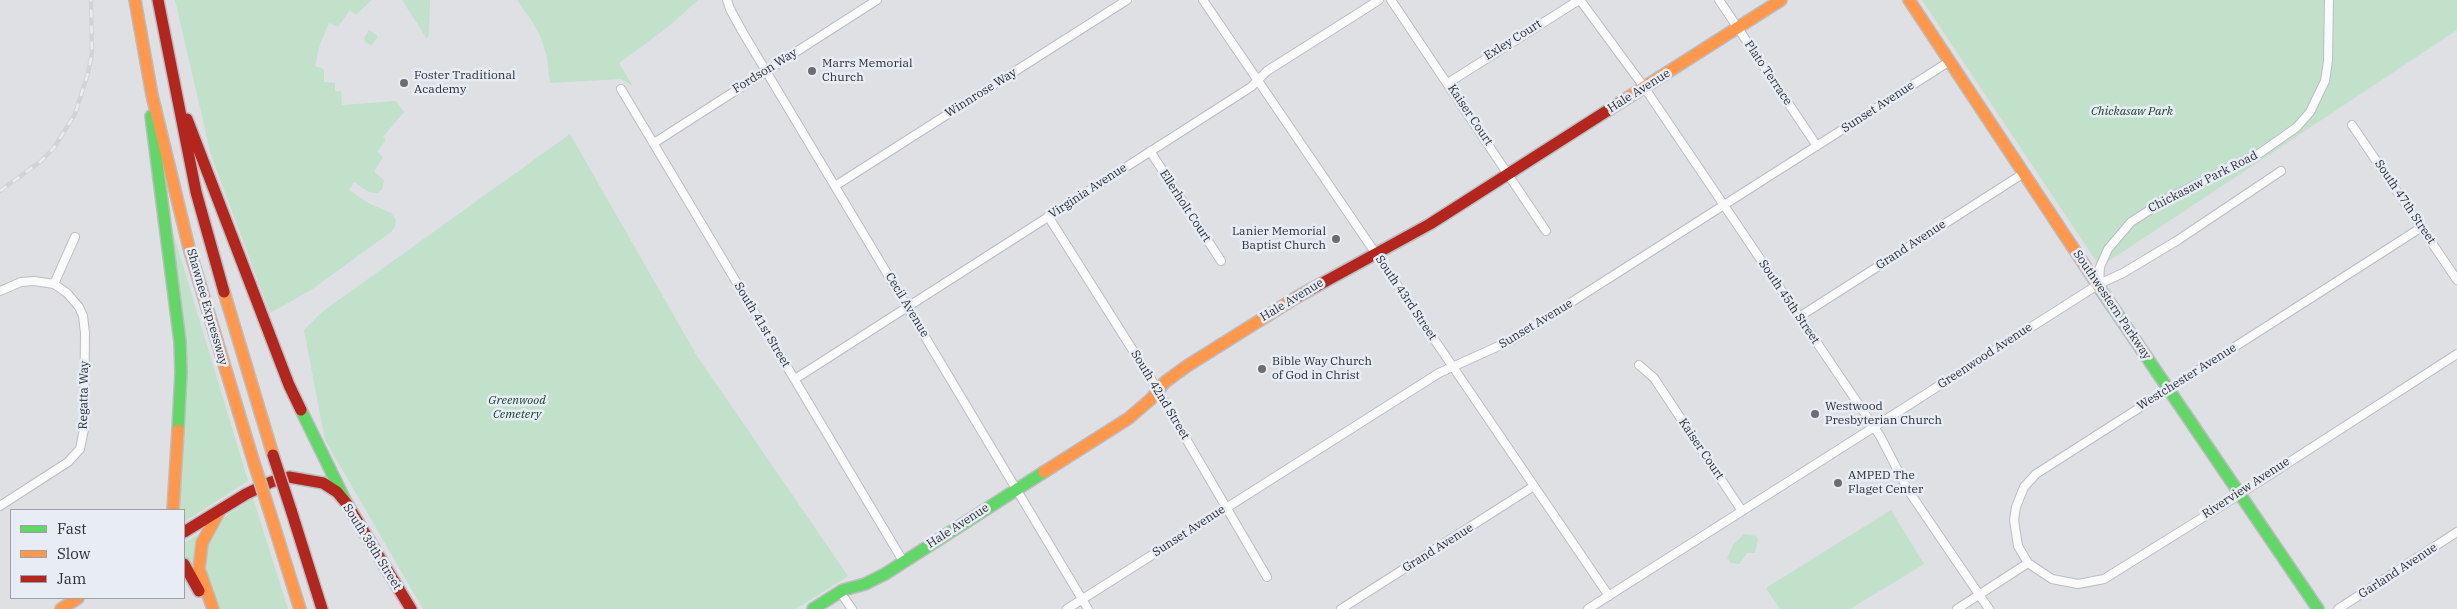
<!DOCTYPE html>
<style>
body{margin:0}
#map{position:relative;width:2457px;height:609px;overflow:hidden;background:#dee0e4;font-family:"IBM Plex Serif",serif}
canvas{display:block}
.legend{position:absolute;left:10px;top:509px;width:175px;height:90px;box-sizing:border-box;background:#e7ecf5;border:1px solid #9da0a7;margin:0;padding:6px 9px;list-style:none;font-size:15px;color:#2d2f33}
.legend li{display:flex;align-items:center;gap:10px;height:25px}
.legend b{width:25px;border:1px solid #9da0a7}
</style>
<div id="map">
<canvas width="2457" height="609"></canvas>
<ul class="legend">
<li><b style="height:6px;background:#63d668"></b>Fast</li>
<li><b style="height:6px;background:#ff974d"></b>Slow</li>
<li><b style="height:6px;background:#b3261e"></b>Jam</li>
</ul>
</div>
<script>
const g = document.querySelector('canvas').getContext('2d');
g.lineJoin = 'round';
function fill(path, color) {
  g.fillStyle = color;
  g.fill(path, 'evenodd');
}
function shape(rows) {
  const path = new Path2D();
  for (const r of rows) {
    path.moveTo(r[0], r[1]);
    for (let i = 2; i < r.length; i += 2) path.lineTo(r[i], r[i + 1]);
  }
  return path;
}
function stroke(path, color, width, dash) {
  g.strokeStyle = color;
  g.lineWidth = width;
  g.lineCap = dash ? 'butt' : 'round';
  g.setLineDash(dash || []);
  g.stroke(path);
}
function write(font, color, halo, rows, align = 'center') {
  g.font = font + ' "IBM Plex Serif",serif';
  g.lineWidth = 5;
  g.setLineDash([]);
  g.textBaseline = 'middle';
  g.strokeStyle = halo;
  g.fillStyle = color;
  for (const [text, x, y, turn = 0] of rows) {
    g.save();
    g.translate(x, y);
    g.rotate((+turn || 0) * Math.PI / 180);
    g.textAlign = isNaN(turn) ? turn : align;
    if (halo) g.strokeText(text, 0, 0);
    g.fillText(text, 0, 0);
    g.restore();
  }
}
fill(shape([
 [175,0,372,0,356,15,350,10,338,27,329,23,320,44,315,66,324,69,324,82,335,83,335,91,341,91,342,105,396,101,404,112,383,137,386,140,377,152,383,157,374,172,384,180,382,190,377,193,369,192,354,182,349,190,368,203,391,213,396,220,395,227,391,232,311,290,270,313,211,155],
 [402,0,430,0,429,35,427,39],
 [517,0,698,0,668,27,619,63,633,86,621,79,550,83,547,57,541,38,532,21],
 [1922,0,2457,0,2457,30,2100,267],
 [369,30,378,36,372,45,366,43,364,38],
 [570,134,697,356,848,576,796,609,423,609,325,440,304,330,322,312],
 [172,229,248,481,184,522,184,510,177,510],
 [253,498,288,609,219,609,207,586,204,549,222,519],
 [1891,510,1924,564,1850,609,1780,609,1766,588],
 [200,534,194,575,184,556,184,543],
 [1744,534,1756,536,1758,539,1755,553,1747,553,1739,564,1731,563,1727,558,1733,545]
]), '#c1e1cb');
const street = shape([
 [727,0,730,9,742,31,1088,609],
 [1203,0,1609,596],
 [1391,0,1546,231],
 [1580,0,1644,87,1880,436,1908,490,1989,609],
 [1719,0,1817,146],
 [1448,83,1579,0],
 [621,89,903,561],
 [2352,125,2457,280],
 [654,143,877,0],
 [1150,151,1221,261],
 [835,186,1127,0],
 [1048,216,1151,379,1267,577],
 [2422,227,2036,474,2024,487,2016,507,2014,520,2018,546,2028,563,2052,579,2078,584,2104,579,2226,503,2457,354],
 [54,284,75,237],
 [2099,284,2100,267,2108,249,2131,222,2167,199,2260,153,2297,127,2310,112,2325,81,2328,61,2329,0],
 [0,291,21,282,34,281,54,284,67,293,79,307,83,316,85,333,84,429,80,449,68,462,0,506],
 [1799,317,2024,173],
 [1639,365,1654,378,1742,511],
 [795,379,1251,87,1267,71,1379,0],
 [840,592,852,609],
 [1067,609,1439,373,1512,340,1950,61],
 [1341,609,1534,486],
 [1588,609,2099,284,2123,273,2178,240,2281,171],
 [1957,609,2028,563],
 [2338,609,2457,532]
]);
const fast = shape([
 [151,116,180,342,181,372,178,430],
 [2099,287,2318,609],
 [301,410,347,504],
 [813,609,843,590,865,584,885,574,1044,472]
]);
const slow = shape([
 [135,0,152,95,189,248,254,463],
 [1909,0,2099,287],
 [1624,100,1781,0],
 [224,292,273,455],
 [1044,472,1129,418,1151,399,1165,382,1187,366,1297,297],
 [173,510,178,430],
 [271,516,300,609],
 [61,609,78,598],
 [213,609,199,569,202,543,220,510]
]);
const jam = shape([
 [158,0,196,192,224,292],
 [187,119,289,385,301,410],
 [1297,297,1430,224,1624,100],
 [291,510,322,609],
 [184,532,246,494,271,482,289,477,323,483,337,492,347,504,411,609],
 [184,564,199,591]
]);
stroke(street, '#bbbdc0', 10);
stroke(fast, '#bbbdc0', 14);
stroke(slow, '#bbbdc0', 14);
stroke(jam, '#bbbdc0', 14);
stroke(street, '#fafafb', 8);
stroke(fast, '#63d668', 11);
stroke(slow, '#ff974d', 11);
stroke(jam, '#b3261e', 11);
const rail = shape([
 [0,191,40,162,54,148,75,114,88,73,92,53,91,0]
]);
stroke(rail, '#d2d3d5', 4.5);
stroke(rail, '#e7ecf5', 2.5, [8]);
const slowBridge = shape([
 [254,463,271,516]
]);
const jamBridge = shape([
 [273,455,291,510]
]);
stroke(slowBridge, '#bbbdc0', 14, []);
stroke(jamBridge, '#bbbdc0', 14, []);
stroke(slowBridge, '#ff974d', 11);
stroke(jamBridge, '#b3261e', 11);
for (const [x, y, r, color] of [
 [812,71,5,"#6b6d71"],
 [404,83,5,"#6b6d71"],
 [1336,239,5,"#6b6d71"],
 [1262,369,5,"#6b6d71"],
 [1815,414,5,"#6b6d71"],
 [1838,483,5,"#6b6d71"]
]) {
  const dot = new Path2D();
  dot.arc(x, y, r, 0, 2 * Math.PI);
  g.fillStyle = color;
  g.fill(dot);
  stroke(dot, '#e7ecf5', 2);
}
write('12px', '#2d2f33', '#e7ecf5', [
 ["Exley Court",1513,40,-32],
 ["Fordson Way",765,71,-32],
 ["Plato Terrace",1768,73,56],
 ["Hale Avenue",1639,91,-32],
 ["Winnrose Way",981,93,-32],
 ["Sunset Avenue",1878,107,-33],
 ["Kaiser Court",1470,115,56],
 ["Chickasaw Park Road",2203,182,-27],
 ["Virginia Avenue",1088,191,-33],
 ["South 47th Street",2405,202,56],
 ["Ellerholt Court",1185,206,57],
 ["Grand Avenue",1911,245,-33],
 ["South 43rd Street",1406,298,56],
 ["Hale Avenue",1292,300,-31],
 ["South 45th Street",1789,302,56],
 ["Cecil Avenue",907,305,59],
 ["Southwestern Parkway",2112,305,56],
 ["Shawnee Expressway",207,307,74],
 ["Sunset Avenue",1536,324,-31],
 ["South 41st Street",762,325,59],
 ["Greenwood Avenue",1985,356,-33],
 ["Westchester Avenue",2187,377,-32],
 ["Regatta Way",84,395,-89],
 ["South 42nd Street",1160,395,59],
 ["Kaiser Court",1701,449,56],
 ["Riverview Avenue",2246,488,-33],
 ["Hale Avenue",958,526,-33],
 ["Sunset Avenue",1189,531,-33],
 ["South 38th Street",372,547,58],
 ["Grand Avenue",1438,548,-32],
 ["Garland Avenue",2398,571,-33]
]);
write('12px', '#2d2f33', '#e7ecf5', [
 ["Marrs Memorial",822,64],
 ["Church",822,78],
 ["Foster Traditional",414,76],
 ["Academy",414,90],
 ["Lanier Memorial",1326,232,"right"],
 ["Baptist Church",1326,246,"right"],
 ["Bible Way Church",1272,362],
 ["of God in Christ",1272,376],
 ["Westwood",1825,407],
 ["Presbyterian Church",1825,421],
 ["AMPED The",1848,476],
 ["Flaget Center",1848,490]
], 'left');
write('italic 12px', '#154426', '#e7ecf5', [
 ["Chickasaw Park",2132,112],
 ["Greenwood",517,401],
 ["Cemetery",517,415]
]);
</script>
